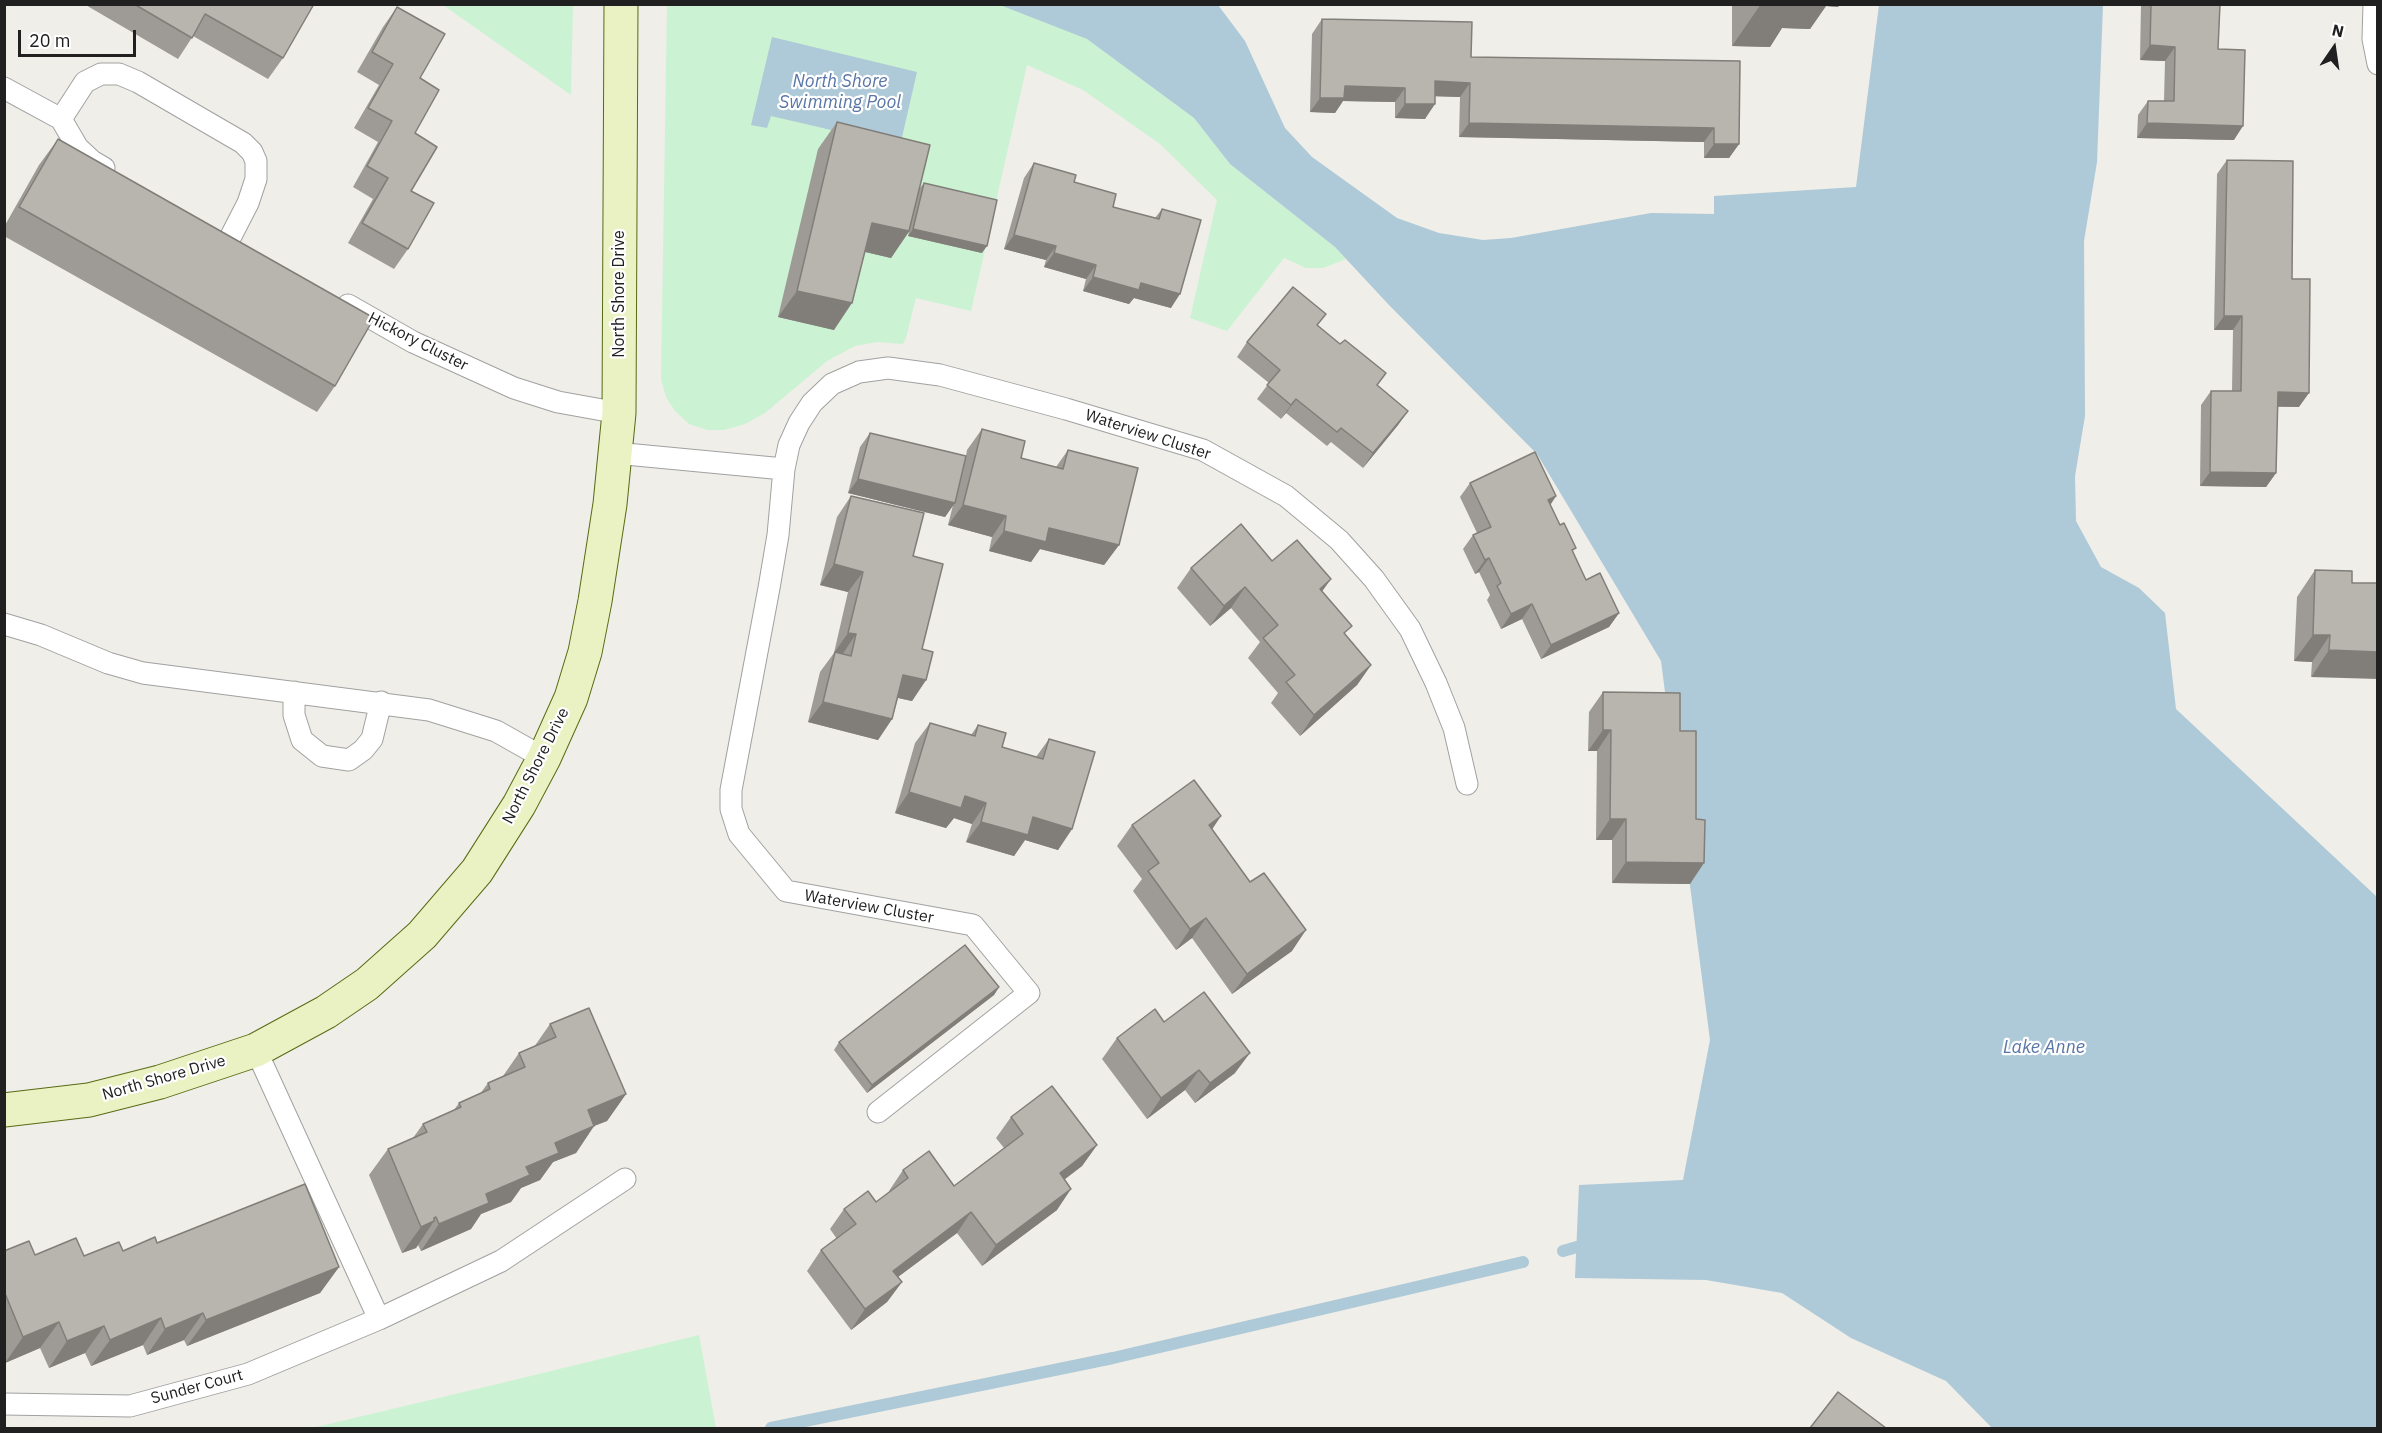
<!DOCTYPE html>
<style>
body{margin:0}
#map{position:relative;width:2382px;height:1433px;overflow:hidden;background:#efeee8;font-family:"IBM Plex Sans",sans-serif}
canvas{display:block}
.frame{position:absolute;inset:0;border:6px solid #202020;pointer-events:none}
.north{position:absolute;left:2304px;top:18px;width:60px;height:60px;-webkit-text-stroke:4px #fff;paint-order:stroke;rotate:13deg;font-size:16px;font-weight:700;line-height:24px;text-align:center;color:#202020}
.north::after{content:'';display:block;margin:auto;width:21px;height:27px;background:#202020;clip-path:polygon(50% 0,100% 100%,50% 72%,0 100%)}
.scale{position:absolute;left:18px;top:30px;width:118px;height:27px;box-sizing:border-box;border:3px solid #202020;border-top:0;padding-left:8px;font-size:18px;line-height:21px;white-space:nowrap;color:#202020;-webkit-text-stroke:4px #fff;paint-order:stroke}
</style>
<div id="map">
<canvas width="2382" height="1433"></canvas>
<div class="frame"></div>
<div class="north">N</div>
<div class="scale">20 m</div>
</div>
<script>
const g = document.querySelector('canvas').getContext('2d');
g.lineJoin = 'round';
function fill(path, color) {
  g.fillStyle = color;
  g.fill(path, 'evenodd');
}
function shape(rows) {
  const path = new Path2D();
  for (const r of rows) {
    path.moveTo(r[0], r[1]);
    for (let i = 2; i < r.length; i += 2) path.lineTo(r[i], r[i + 1]);
  }
  return path;
}
function stroke(path, color, width, dash) {
  g.strokeStyle = color;
  g.lineWidth = width;
  g.lineCap = dash ? 'butt' : 'round';
  g.setLineDash(dash || []);
  g.stroke(path);
}
function write(font, color, halo, rows, align = 'center') {
  g.font = font + ' "IBM Plex Sans",sans-serif';
  g.lineWidth = 4.5;
  g.setLineDash([]);
  g.textBaseline = 'middle';
  g.strokeStyle = halo;
  g.fillStyle = color;
  for (const [text, x, y, turn = 0] of rows) {
    g.save();
    g.translate(x, y);
    g.rotate((+turn || 0) * Math.PI / 180);
    g.textAlign = isNaN(turn) ? turn : align;
    if (halo) g.strokeText(text, 0, 0);
    g.fillText(text, 0, 0);
    g.restore();
  }
}
fill(shape([
 [1000,4,1087,39,1194,118,1230,164,1335,247,1346,259,1323,268,1306,268,1284,258,1227,331,1190,318,1217,200,1160,144,1083,90,1027,65,971,311,916,298,906,338,903,344,877,342,855,346,827,361,765,413,745,424,724,430,707,430,689,424,675,411,666,397,661,379,667,5],
 [443,5,573,5,571,95],
 [699,1335,716,1428,312,1428,510,1381]
]), '#cbf3d3');
fill(shape([
 [1000,5,1218,5,1245,41,1285,128,1312,157,1397,218,1439,233,1483,240,1511,238,1651,213,1714,214,1714,196,1856,187,1879,5,2103,5,2097,162,2084,241,2085,416,2075,476,2076,521,2101,567,2139,588,2165,613,2176,709,2377,897,2377,1428,1992,1428,1946,1381,1851,1338,1782,1293,1706,1280,1575,1278,1579,1185,1683,1180,1710,1040,1661,661,1537,454,1389,305,1335,247,1230,164,1194,118,1087,39],
 [772,37,917,72,900,146,771,116,767,128,751,125]
]), '#aec9d7');
stroke(shape([
 [1563,1251,1577,1247],
 [771,1428,1113,1358,1523,1262]
]), '#aec9d7', 12);
const lane = shape([
 [2374,4,2373,39,2378,64],
 [4,88,61,119,78,148,92,161,104,168],
 [61,119,85,82,101,74,119,74,138,82,243,143,252,152,256,161,256,179,248,203,230,238],
 [348,305,413,342,514,388,558,402,619,413],
 [615,453,784,469,789,445,799,423,812,403,832,384,859,372,888,368,940,375,1066,409,1203,450,1286,496,1339,540,1374,579,1410,629,1436,683,1454,728,1467,784],
 [784,469,778,535,769,588,731,790,731,809,739,834,786,891,973,925,1029,993,878,1112],
 [4,624,41,635,108,663,143,673,429,710,496,731,544,758],
 [294,692,294,715,302,740,322,756,349,760,363,750,372,739,381,702],
 [256,1050,379,1319],
 [4,1404,130,1406,248,1374,379,1319,501,1261,625,1179]
]);
const secondary = shape([
 [4,1110,89,1100,160,1082,256,1050,326,1012,367,984,422,935,477,871,519,805,544,758,571,698,585,652,595,601,610,504,619,413,621,4]
]);
stroke(lane, '#a1a1a1', 23);
stroke(secondary, '#586b13', 35);
stroke(lane, '#fff', 21);
stroke(secondary, '#eaf2c3', 33);
fill(shape([
 [84,4,314,4,283,58,268,79,193,36,178,59],
 [1699,4,1840,4,1838,7,1826,6,1810,29,1782,28,1770,47,1732,46,1732,5],
 [2141,4,2220,4,2218,49,2234,140,2137,138,2138,115,2148,101,2164,101,2165,61,2140,60],
 [397,7,420,78,415,133,408,249,394,269,348,243,373,199,353,187,378,142,354,128,379,85,357,72,383,27],
 [1322,19,1471,57,1740,61,1739,144,1729,158,1704,158,1704,142,1459,137,1460,97,1435,96,1425,119,1395,118,1395,102,1343,101,1335,113,1310,112,1312,34],
 [837,122,919,189,924,183,982,253,908,236,909,232,891,258,865,252,834,330,778,317,818,149],
 [58,139,335,386,317,412,4,236,4,227,39,165],
 [2227,160,2292,279,2299,407,2277,407,2276,473,2266,487,2200,486,2201,405,2211,391,2232,391,2233,330,2214,330,2217,174],
 [1034,163,1074,182,1113,207,1155,218,1162,209,1171,308,1134,298,1129,304,1083,291,1086,279,1044,267,1046,260,1004,249,1024,178],
 [1318,326,1377,385,1408,411,1398,425,1363,468,1331,442,1327,446,1286,413,1281,419,1257,399,1269,383,1237,357,1247,342],
 [982,429,1021,458,1056,467,1068,450,1119,545,1104,565,1040,549,1031,562,989,551,992,537,948,525,953,505,945,517,848,493,860,447,870,433,966,456,967,450],
 [1470,483,1556,496,1550,505,1586,580,1619,613,1609,627,1541,659,1522,619,1501,629,1487,600,1490,595,1479,572,1475,574,1463,549,1473,535,1477,533,1460,497],
 [851,496,913,556,922,649,926,680,912,701,898,698,892,719,878,740,808,722,820,672,834,653,848,592,820,585,837,517],
 [1272,561,1322,591,1346,636,1371,665,1357,685,1300,736,1271,703,1278,693,1248,658,1260,642,1231,608,1210,626,1177,588,1191,568],
 [2315,570,2352,583,2378,583,2311,677,2312,662,2294,661,2297,597],
 [1603,692,1690,884,1612,883,1612,840,1596,840,1597,751,1588,751,1589,712],
 [930,723,971,735,978,725,1002,747,1036,757,1049,739,1072,829,1058,850,1025,840,1014,856,966,842,972,824,954,818,946,828,895,813,915,743],
 [1132,825,1212,829,1292,951,1232,994,1192,938,1176,950,1133,891,1142,879,1117,846],
 [999,987,994,995,867,1093,834,1050,839,1042],
 [1164,1022,1235,1073,1195,1103,1185,1090,1147,1119,1102,1059,1117,1038],
 [550,1024,626,1094,607,1121,594,1126,576,1153,553,1162,540,1180,521,1188,511,1202,481,1214,471,1229,421,1251,418,1245,416,1248,402,1253,369,1175,388,1149,413,1138,423,1124,454,1110,459,1103,480,1094,488,1083,503,1076,519,1053,534,1047],
 [1011,1117,1097,1145,1082,1166,1064,1180,1057,1210,982,1266,957,1233,898,1277,902,1282,887,1302,851,1330,807,1271,821,1250,837,1239,830,1229,844,1209,876,1202,889,1192,889,1191,903,1170,954,1186,1004,1148,996,1138],
 [157,1243,339,1267,320,1293,187,1346,184,1340,147,1355,143,1345,91,1366,85,1353,49,1368,40,1348,5,1363,4,1251,35,1255,84,1256,123,1251]
]), '#9e9b96');
fill(shape([
 [1699,4,1733,4,1732,5],
 [1761,4,1840,4,1838,7,1826,6,1810,29,1782,28,1770,47,1732,46],
 [2150,45,2175,47,2165,61,2140,60],
 [1435,81,1470,83,1460,97,1425,96],
 [1345,86,1405,88,1395,102,1343,101,1335,113,1310,112,1320,98],
 [1405,104,1435,104,1425,119,1395,118],
 [1469,123,1714,128,1704,142,1459,137],
 [2147,123,2243,126,2234,140,2137,138],
 [1714,144,1739,144,1729,158,1704,158],
 [872,223,909,231,891,258,853,249],
 [913,229,987,246,982,253,908,236],
 [1014,235,1056,246,1046,260,1004,249],
 [1054,253,1096,265,1086,279,1044,267],
 [1093,277,1141,283,1180,294,1171,308,1134,298,1129,304,1083,291],
 [797,291,852,303,834,330,778,317],
 [2224,316,2242,316,2233,330,2214,330],
 [2278,392,2309,393,2299,407,2268,406],
 [1296,399,1286,413,1281,419,1291,405],
 [1408,411,1398,425,1363,468,1373,453],
 [2210,472,2276,473,2266,487,2200,486],
 [858,479,955,503,945,517,848,493],
 [1556,496,1547,510,1548,500],
 [963,505,1006,516,992,537,948,525],
 [1049,528,1119,545,1104,565,1040,549,1031,562,989,551,1004,531],
 [1489,558,1479,572,1475,574,1485,560],
 [834,564,863,572,848,592,820,585],
 [1331,579,1316,600,1320,589],
 [1245,587,1231,608,1210,626,1224,606],
 [1532,604,1522,619,1501,629,1511,614],
 [1619,613,1609,627,1541,659,1551,645],
 [848,633,856,634,842,655,834,653],
 [2313,635,2330,635,2312,662,2294,661],
 [2329,650,2378,652,2378,679,2311,677],
 [1371,665,1357,685,1300,736,1314,715],
 [903,675,926,680,912,701,889,696],
 [823,702,892,719,878,740,808,722],
 [1603,730,1611,730,1597,751,1588,751],
 [909,792,965,796,986,803,972,824,954,818,946,828,895,813],
 [1221,816,1207,837,1209,825],
 [1033,817,1072,829,1058,850,1025,840,1014,856,966,842,981,822],
 [1610,819,1626,819,1612,840,1596,840],
 [1626,862,1704,863,1690,884,1612,883],
 [1206,918,1192,938,1176,950,1190,929],
 [1306,930,1292,951,1232,994,1247,974],
 [999,987,994,995,867,1093,872,1085],
 [1250,1053,1235,1073,1195,1103,1210,1083],
 [1199,1070,1185,1090,1147,1119,1161,1098],
 [626,1094,607,1121,594,1126,576,1153,553,1162,540,1180,521,1188,511,1202,481,1214,471,1229,421,1251,439,1224,526,1167,588,1110],
 [1097,1145,1082,1166,1045,1194,1060,1173],
 [1071,1189,1057,1210,982,1266,996,1245],
 [971,1212,957,1233,879,1291,893,1271],
 [436,1217,432,1222,434,1221,416,1248,402,1253,421,1227],
 [339,1267,320,1293,187,1346,206,1320],
 [902,1282,887,1302,851,1330,865,1309],
 [203,1313,184,1340,147,1355,165,1329],
 [161,1318,143,1345,91,1366,110,1340],
 [59,1322,40,1348,5,1363,23,1337],
 [104,1326,85,1353,49,1368,67,1341]
]), '#817e7a');
const building = shape([
 [134,4,314,4,283,58,205,14,192,38,134,4],
 [2151,4,2220,4,2218,49,2245,50,2243,126,2147,123,2148,101,2174,101,2175,47,2150,45,2151,4],
 [397,7,445,34,420,78,439,90,415,133,437,147,411,191,434,203,408,249,362,223,388,178,367,166,392,121,368,108,393,64,372,52,397,7],
 [1322,19,1472,22,1471,57,1740,61,1739,144,1714,144,1714,128,1469,123,1470,83,1435,81,1435,104,1405,104,1405,88,1345,86,1344,98,1320,98,1322,19],
 [837,122,930,145,909,231,872,223,852,303,797,291,837,122],
 [58,139,374,318,335,386,19,207,58,139],
 [2227,160,2293,161,2292,279,2310,279,2309,393,2278,392,2276,473,2210,472,2211,391,2241,391,2242,316,2224,316,2227,160],
 [1034,163,1076,175,1074,182,1116,194,1113,207,1159,219,1162,209,1201,220,1180,294,1141,283,1139,290,1093,277,1096,265,1054,253,1056,246,1014,235,1034,163],
 [924,183,997,200,987,246,913,229,924,183],
 [1293,287,1326,314,1317,325,1340,344,1345,340,1386,373,1377,385,1408,411,1373,453,1341,428,1337,432,1296,399,1291,405,1267,385,1280,370,1247,342,1293,287],
 [982,429,1025,441,1021,458,1063,469,1068,450,1138,468,1119,545,1049,528,1046,542,1004,531,1006,516,963,505,982,429],
 [870,433,966,456,955,503,858,479,870,433],
 [1535,452,1556,496,1548,500,1560,525,1564,523,1576,548,1572,550,1586,580,1600,573,1619,613,1551,645,1532,604,1511,614,1497,586,1501,583,1489,558,1485,560,1473,535,1491,527,1470,483,1535,452],
 [851,496,924,513,913,556,943,564,922,649,933,652,926,680,903,675,892,719,823,702,835,652,851,656,856,634,848,633,863,572,834,564,851,496],
 [1241,524,1272,561,1297,540,1331,579,1320,589,1352,626,1344,633,1371,665,1314,715,1286,682,1295,675,1263,638,1278,625,1245,587,1224,606,1191,568,1241,524],
 [2315,570,2352,571,2352,583,2378,583,2378,652,2329,650,2330,635,2313,635,2315,570],
 [1603,692,1680,693,1680,731,1696,731,1696,819,1705,820,1704,863,1626,862,1626,819,1610,819,1611,730,1603,730,1603,692],
 [930,723,975,736,978,725,1006,733,1002,747,1043,759,1049,739,1095,752,1072,829,1033,817,1028,835,981,822,986,803,965,796,961,808,909,792,930,723],
 [1194,780,1221,816,1209,825,1250,882,1264,873,1306,930,1247,974,1206,918,1190,929,1148,871,1159,863,1132,825,1194,780],
 [965,945,999,987,872,1085,839,1042,965,945],
 [1204,992,1250,1053,1210,1083,1199,1070,1161,1098,1117,1038,1155,1009,1164,1022,1204,992],
 [589,1008,626,1094,588,1110,594,1126,555,1143,559,1153,526,1167,530,1175,486,1194,489,1203,439,1224,436,1217,434,1218,434,1221,421,1227,388,1149,427,1132,423,1124,461,1107,459,1103,490,1089,488,1083,525,1067,519,1053,556,1037,550,1024,589,1008],
 [1052,1086,1097,1145,1060,1173,1071,1189,996,1245,971,1212,893,1271,902,1282,865,1309,821,1250,856,1224,844,1209,868,1191,876,1202,908,1178,903,1170,929,1151,954,1186,1023,1134,1011,1117,1052,1086],
 [305,1184,339,1267,206,1320,203,1313,165,1329,161,1318,110,1340,104,1326,67,1341,59,1322,23,1337,4,1291,4,1251,29,1241,35,1255,76,1238,84,1256,119,1242,123,1251,155,1237,157,1243,305,1184],
 [1838,1392,1886,1428,1810,1428,1838,1392]
]);
fill(building, '#b8b4ae');
stroke(building, '#817e7a', 1.5);
write('16px', '#202020', '#fff', [
 ["North Shore Drive",619,294,-90],
 ["Hickory Cluster",418,342,27],
 ["Waterview Cluster",1148,435,18],
 ["North Shore Drive",536,766,-63],
 ["Waterview Cluster",869,907,10],
 ["North Shore Drive",164,1078,-16],
 ["Sunder Court",197,1387,-15]
]);
write('italic 18px', '#5875a5', '#fff', [
 ["North Shore",840,82],
 ["Swimming Pool",840,103],
 ["Lake Anne",2044,1048]
]);
</script>
